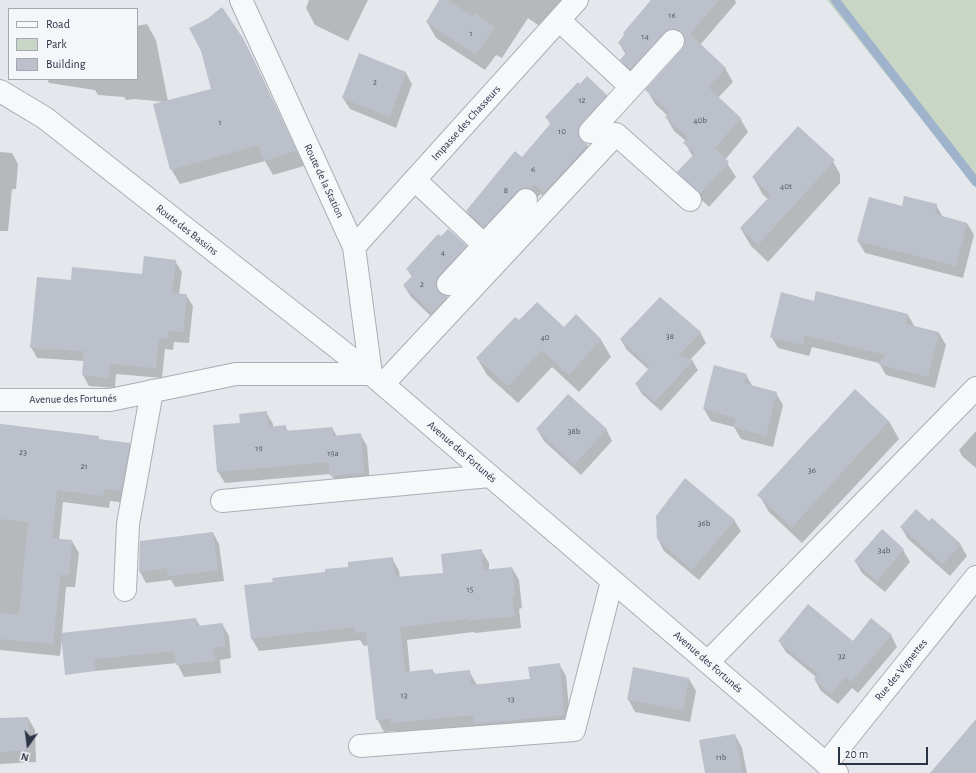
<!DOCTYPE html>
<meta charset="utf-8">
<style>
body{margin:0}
#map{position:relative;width:976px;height:773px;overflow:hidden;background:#e4e7ec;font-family:"Alegreya Sans",sans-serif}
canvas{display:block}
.legend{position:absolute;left:8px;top:8px;width:130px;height:72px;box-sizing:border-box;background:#f4f6f9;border:1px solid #a4a8b1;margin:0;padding:5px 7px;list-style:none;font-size:12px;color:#2b3445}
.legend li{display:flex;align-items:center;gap:8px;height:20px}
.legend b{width:20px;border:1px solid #a4a8b1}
.north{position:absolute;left:8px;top:725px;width:40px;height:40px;-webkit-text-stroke:3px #f4f6f9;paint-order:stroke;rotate:194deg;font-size:11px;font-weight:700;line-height:16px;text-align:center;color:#2b3445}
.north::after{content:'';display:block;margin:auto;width:14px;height:18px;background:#2b3445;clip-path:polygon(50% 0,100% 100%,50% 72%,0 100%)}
.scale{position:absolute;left:838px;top:747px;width:90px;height:18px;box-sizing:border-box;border:2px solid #2b3445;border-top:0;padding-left:5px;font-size:12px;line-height:14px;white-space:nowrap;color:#2b3445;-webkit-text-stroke:3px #f4f6f9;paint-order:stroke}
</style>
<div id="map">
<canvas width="976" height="773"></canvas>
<ul class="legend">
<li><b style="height:5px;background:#f7f8fa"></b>Road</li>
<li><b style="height:11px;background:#c9d6c5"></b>Park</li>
<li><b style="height:11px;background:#bbc0ca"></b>Building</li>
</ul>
<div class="north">N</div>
<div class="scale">20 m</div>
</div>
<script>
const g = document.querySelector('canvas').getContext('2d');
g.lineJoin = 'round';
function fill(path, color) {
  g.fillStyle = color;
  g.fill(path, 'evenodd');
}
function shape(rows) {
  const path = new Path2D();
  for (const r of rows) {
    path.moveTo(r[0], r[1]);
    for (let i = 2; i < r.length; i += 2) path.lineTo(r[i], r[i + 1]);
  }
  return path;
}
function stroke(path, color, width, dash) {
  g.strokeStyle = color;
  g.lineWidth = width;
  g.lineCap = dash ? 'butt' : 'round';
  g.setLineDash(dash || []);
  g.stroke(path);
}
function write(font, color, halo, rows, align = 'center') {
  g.font = font + ' "Alegreya Sans",sans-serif';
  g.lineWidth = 3.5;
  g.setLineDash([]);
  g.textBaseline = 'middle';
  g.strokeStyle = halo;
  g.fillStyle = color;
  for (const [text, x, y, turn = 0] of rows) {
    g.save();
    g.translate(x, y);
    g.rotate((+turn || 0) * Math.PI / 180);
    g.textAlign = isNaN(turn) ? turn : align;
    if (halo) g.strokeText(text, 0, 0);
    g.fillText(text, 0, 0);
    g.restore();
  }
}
fill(shape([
 [827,0,976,0,976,188]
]), '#c9d6c5');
fill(shape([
 [309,0,368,0,348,41,315,25,306,8],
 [441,0,576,0,551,34,528,18,502,58,496,55,485,70,436,38,427,22],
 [653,0,735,0,736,3,700,45,725,68,733,82,718,98,740,118,748,132,725,160,736,177,709,207,687,186,679,172,693,157,685,143,686,141,674,131,666,117,668,116,655,104,647,90,683,50,686,43,677,43,629,74,621,60,626,55,619,43],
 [147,24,156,40,168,101,212,90,242,38,251,54,304,166,273,175,265,161,180,184,171,169,165,102,135,99,126,100,124,97,98,95,95,90,49,83,47,79,137,79,137,26],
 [406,73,412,84,396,128,350,109,343,98],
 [606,95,613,107,587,135,584,141,584,143,587,145,594,156,551,204,541,194,491,238,474,223,467,211,522,159,551,125,546,117],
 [0,152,12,153,18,164,16,189,12,189,8,231,0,231],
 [830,156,840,174,840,183,768,262,751,246,741,229,768,199,763,195,753,177],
 [936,205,943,217,967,223,974,235,963,278,865,253,858,241,902,207],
 [466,246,472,258,445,287,442,293,442,295,447,297,454,308,439,324,411,297,404,286,412,277,407,269],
 [175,261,182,272,179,294,186,295,193,306,189,343,174,342,173,350,165,349,162,378,116,374,115,388,89,386,83,375,84,361,37,358,31,347,72,281,143,275],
 [815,302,908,315,915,327,939,333,946,345,935,388,886,375,879,363,812,347,809,356,778,348,771,336],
 [576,315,601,340,611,357,579,392,552,367,518,403,487,375,477,358,519,321,564,329],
 [700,332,706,343,690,360,692,360,698,370,661,411,642,394,636,384,649,370,627,350,621,340],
 [746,375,753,387,776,393,783,405,773,447,741,439,734,427,711,421,704,409],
 [266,412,273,424,273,428,285,426,288,431,332,428,337,436,360,434,367,446,370,484,338,487,331,474,225,483,218,472,214,426,241,424],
 [889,421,899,439,802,543,769,512,759,495],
 [0,424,98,437,100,440,129,444,137,456,128,503,110,501,109,508,63,502,59,540,72,541,79,553,75,587,66,587,62,634,196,619,200,626,222,624,229,636,231,658,220,660,221,673,184,677,177,663,96,671,71,667,62,639,60,656,0,650],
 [537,429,606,429,612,441,581,475,544,441],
 [976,431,976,468,962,456,959,450],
 [734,520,741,531,699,580,664,551,658,539],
 [901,527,960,544,967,556,950,576,908,539],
 [882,531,903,550,910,562,885,592,862,573,855,561],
 [213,533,219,544,224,581,175,587,171,580,146,583,140,572,141,542],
 [481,550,489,563,489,570,512,568,519,580,522,608,519,609,521,628,475,633,474,632,407,640,410,672,432,670,435,674,469,671,477,685,531,679,559,664,566,676,571,728,399,736,396,731,384,732,377,719,368,645,364,646,360,640,259,651,252,639,274,583,392,558,399,571,400,578,444,574],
 [891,635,897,647,858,693,852,688,838,704,821,691,815,680,816,677,786,652,779,641,853,642],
 [689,679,696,691,690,722,635,712,628,699],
 [0,712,0,719,28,718,35,730,36,762,0,764],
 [735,735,742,748,747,773,706,773]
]), '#0003');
stroke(shape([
 [835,0,976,182]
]), '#9fb4cc', 9);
fill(shape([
 [439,0,448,0,472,16,475,13,495,27,476,55,426,22],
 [651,0,719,0,690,34,726,68,708,87,741,118,715,148,729,162,700,194,677,172,695,153,683,143,688,137,665,117,670,112,645,90,682,49,685,43,685,37,682,32,676,29,669,29,664,33,630,69,620,60,627,52,618,43,624,35,623,33],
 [222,7,243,38,296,151,264,161,259,145,170,170,153,104,211,89,201,51,189,28,207,19],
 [359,53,406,72,390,117,342,98],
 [587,76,607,95,581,124,578,129,578,135,581,141,588,144,544,193,534,184,530,188,522,188,517,191,484,227,466,211,515,151,522,157,551,123,545,117,578,82,580,84],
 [798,126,835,160,758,245,740,228,771,195,752,177],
 [904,196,937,204,935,214,967,223,956,266,857,241,869,197,902,206],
 [448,229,467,246,439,275,436,281,436,287,439,293,448,296,432,313,403,285,413,275,406,269,438,234,441,236],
 [144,256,176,260,172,293,187,294,183,332,168,331,167,339,159,338,156,368,110,364,109,378,82,375,84,351,30,348,37,277,71,280,72,267,142,274],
 [816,291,908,314,906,324,939,332,928,377,878,364,886,355,805,335,803,345,770,337,781,292,814,301],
 [660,297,701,332,678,356,693,360,655,402,635,384,650,367,620,339],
 [537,302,564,327,576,314,601,339,569,375,542,350,508,386,476,358,515,317,519,320],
 [714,365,747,374,744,383,777,392,766,436,733,427,736,418,703,409],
 [855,389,889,421,792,527,757,495],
 [568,394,607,429,574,465,536,429],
 [267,411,268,427,286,425,286,431,333,427,333,436,361,433,364,473,330,476,329,462,217,472,213,425,240,423,239,414],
 [0,424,99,436,99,439,130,443,121,491,104,489,103,496,57,490,52,538,72,540,69,575,60,575,53,644,0,639,0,613,19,615,28,522,0,519],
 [685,478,735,520,692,570,657,539,656,516],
 [916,509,929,521,932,518,961,544,943,564,900,527],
 [882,529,904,549,877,581,854,561],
 [213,532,218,570,168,576,167,568,139,572,140,541],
 [482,549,483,570,512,567,515,596,512,596,515,616,467,621,467,619,400,627,405,672,433,669,433,674,470,670,471,685,530,679,528,667,560,663,564,715,474,724,473,715,391,723,390,718,376,720,366,632,355,633,355,627,251,639,244,585,273,582,272,578,325,572,325,569,348,567,348,562,393,557,395,577,443,573,441,554],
 [808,604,853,641,871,618,892,635,851,682,845,677,831,694,814,679,818,674,778,641],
 [196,618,197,626,223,623,225,646,213,648,215,661,176,665,174,651,94,659,95,671,65,675,61,633],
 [633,667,689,678,683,710,627,700],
 [28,717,30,750,0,752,0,718],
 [976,719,976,773,930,773,954,745],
 [735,734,743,773,705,773,699,740]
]), '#bbc0ca');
const minor = shape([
 [241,0,354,247,371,374],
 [559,20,631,87],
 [0,91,45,118,371,374],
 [590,132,673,41],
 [415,180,484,245],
 [354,247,577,0],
 [448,284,526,200],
 [383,384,616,134,690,200],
 [0,400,110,400,236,374,371,374,837,773],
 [222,501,490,476],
 [125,590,128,524,152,391],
 [708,662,976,388],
 [360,746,574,730,612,581],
 [826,764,976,577]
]);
stroke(minor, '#a9aeb7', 24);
stroke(minor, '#f7f8fa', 22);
write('9px', '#4f5766', null, [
 ["16",672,15],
 ["1",471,33],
 ["14",645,36],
 ["2",375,82],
 ["12",582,100],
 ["40b",700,120],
 ["1",220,122],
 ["10",562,131],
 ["6",533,169],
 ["40t",786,186],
 ["8",506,190],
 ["4",443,252],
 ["2",422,284],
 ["38",670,336],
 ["40",545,337],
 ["38b",574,431],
 ["19",259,448],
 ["23",23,452],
 ["19a",333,453],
 ["21",84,466],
 ["36",812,470],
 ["36b",704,523],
 ["34b",884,550],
 ["15",470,589],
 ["32",842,656],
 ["13",404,695],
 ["13",511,699],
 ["11b",721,757]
]);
write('11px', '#2b3445', '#f4f6f9', [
 ["Impasse des Chasseurs",466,123,-48],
 ["Route de la Station",324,181,65],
 ["Route des Bassins",187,230,38],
 ["Avenue des Fortunés",73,399,-1],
 ["Avenue des Fortunés",462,452,41],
 ["Avenue des Fortunés",708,662,41],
 ["Rue des Vignettes",901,670,-51]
]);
</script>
